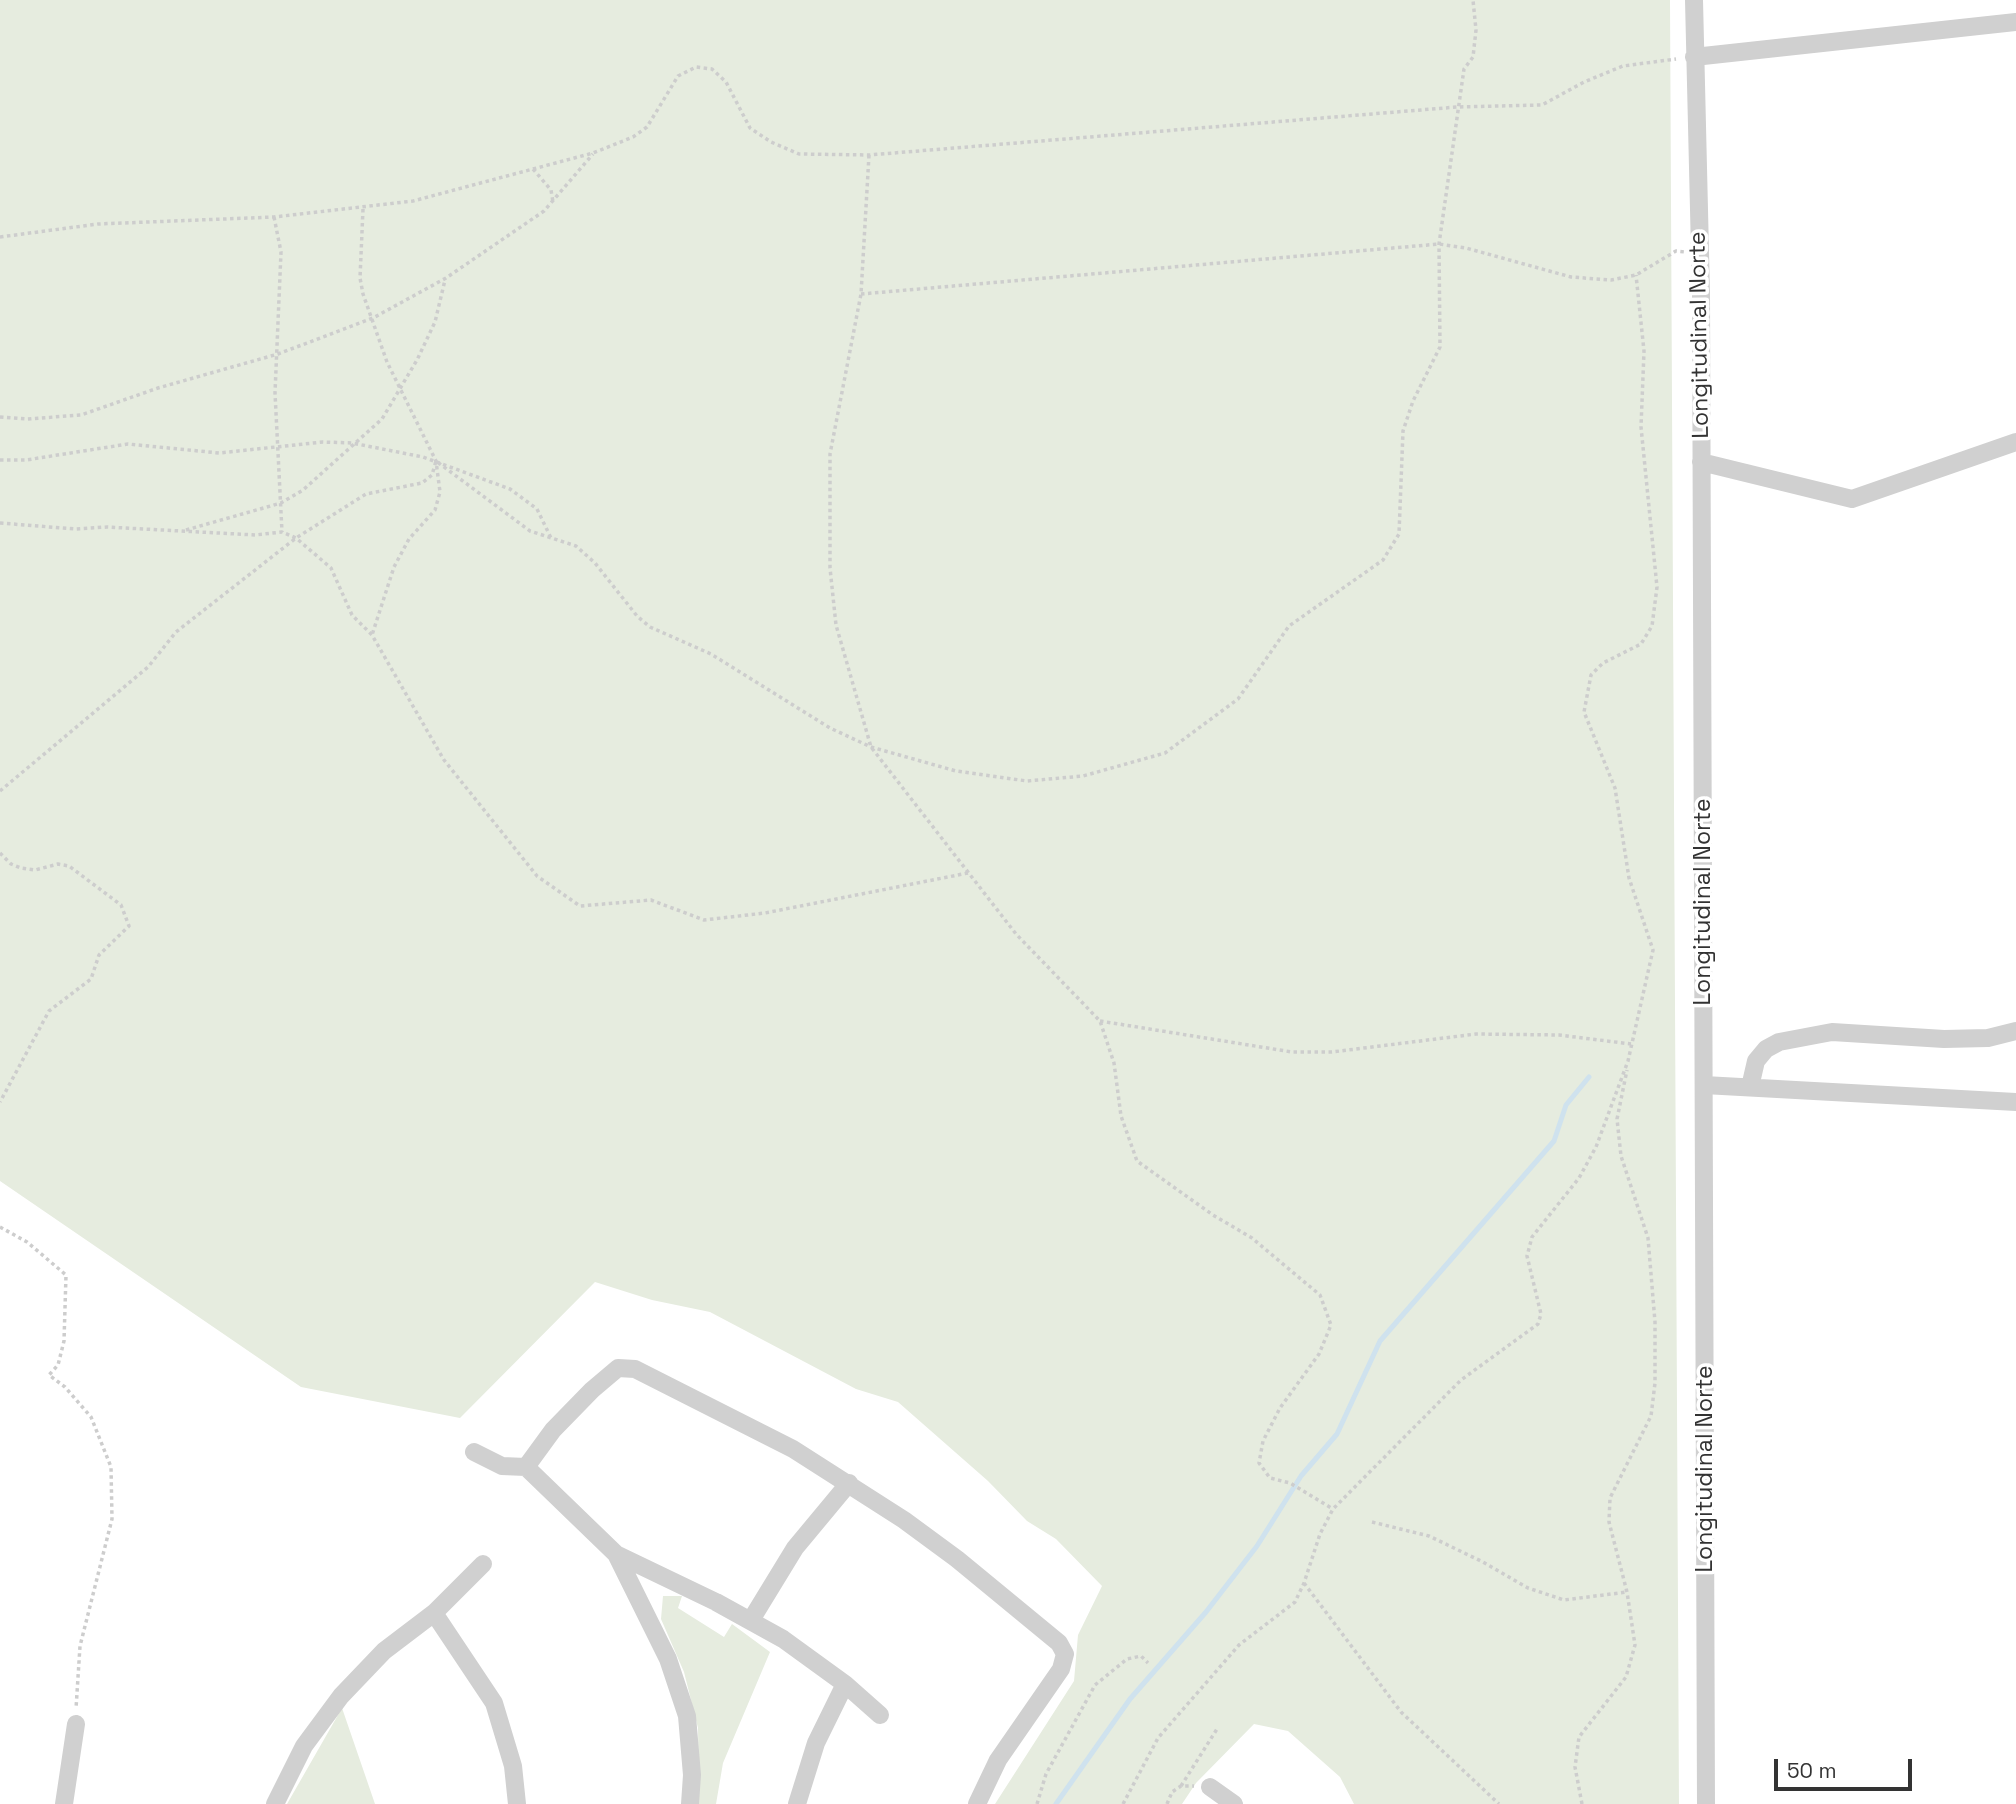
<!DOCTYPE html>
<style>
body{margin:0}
#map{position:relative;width:2016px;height:1804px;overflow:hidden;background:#fff;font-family:"Space Grotesk",sans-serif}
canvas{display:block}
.scale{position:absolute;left:1774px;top:1759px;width:138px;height:32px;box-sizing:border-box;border:4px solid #333;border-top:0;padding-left:9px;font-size:21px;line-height:24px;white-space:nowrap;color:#333;-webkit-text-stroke:5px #fff;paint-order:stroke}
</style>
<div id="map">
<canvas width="2016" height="1804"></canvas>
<div class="scale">50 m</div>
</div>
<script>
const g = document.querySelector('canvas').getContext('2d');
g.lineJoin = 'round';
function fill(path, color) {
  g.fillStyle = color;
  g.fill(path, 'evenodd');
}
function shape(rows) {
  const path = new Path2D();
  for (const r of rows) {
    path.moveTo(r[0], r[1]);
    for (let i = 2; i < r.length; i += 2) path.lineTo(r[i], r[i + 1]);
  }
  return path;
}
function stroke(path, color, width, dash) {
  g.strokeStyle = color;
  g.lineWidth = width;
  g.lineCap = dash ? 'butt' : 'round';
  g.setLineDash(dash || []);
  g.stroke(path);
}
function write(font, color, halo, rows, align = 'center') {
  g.font = font + ' "Space Grotesk",sans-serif';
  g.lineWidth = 7;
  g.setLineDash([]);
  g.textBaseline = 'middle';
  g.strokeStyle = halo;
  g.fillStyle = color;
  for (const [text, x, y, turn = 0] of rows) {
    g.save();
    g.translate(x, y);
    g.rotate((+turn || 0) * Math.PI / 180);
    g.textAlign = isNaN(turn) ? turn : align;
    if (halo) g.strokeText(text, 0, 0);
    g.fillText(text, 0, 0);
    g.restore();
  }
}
fill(shape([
 [0,0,1670,0,1679,1804,1354,1804,1340,1777,1288,1731,1254,1724,1196,1783,1182,1804,995,1804,1074,1681,1078,1635,1102,1586,1056,1539,1027,1521,988,1481,898,1402,856,1389,710,1312,652,1300,595,1282,460,1418,301,1387,0,1181],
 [663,1596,682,1596,678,1608,724,1637,732,1624,770,1652,723,1763,716,1804,699,1804,698,1728,684,1672,661,1619],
 [342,1708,375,1804,287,1804]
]), '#e6ecdf');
stroke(shape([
 [1056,1804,1130,1699,1206,1612,1257,1546,1301,1476,1337,1434,1380,1341,1554,1141,1566,1105,1589,1077]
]), '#cfe2ee', 5);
stroke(shape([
 [869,155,861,294,830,454,830,568,836,625,871,747,1016,934,1100,1021,1114,1063,1121,1116,1137,1161,1213,1215,1252,1238,1320,1295,1331,1325,1319,1354,1280,1408,1263,1441,1259,1463,1270,1478,1290,1483,1333,1509],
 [533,169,551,190,553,202],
 [363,209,360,278,363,294,387,362,436,461,440,492,435,510,409,539,394,567,372,635],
 [274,217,281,252,275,393,282,532],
 [0,237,98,224,274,217,413,201,593,153,633,137,647,127,678,76,696,67,712,69,726,82,750,128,771,142,799,154,869,155,1457,107,1542,105,1584,82,1623,66,1676,59],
 [861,294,1439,244,1466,248,1571,277,1611,280,1636,275,1676,251,1685,252],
 [0,417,27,419,81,415,158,388,278,354,373,318,446,278,544,211,593,154],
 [0,460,26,460,128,444,219,453,323,442,352,443,423,457,510,489,537,509,551,538],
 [0,523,75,529,107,527,255,535,282,532,296,538,331,568,352,615,372,635,444,760,537,876,580,906,651,900,704,920,765,913,968,873],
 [186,530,281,503,303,490,382,419,417,360,435,322,445,280],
 [0,791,148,667,176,632,296,538,366,494,422,483,432,475,436,461,530,531,576,546,595,563,637,616,650,627,711,654,830,728,871,747,956,771,1027,781,1083,776,1165,753,1238,699,1289,626,1383,560,1399,534,1403,431,1413,401,1440,347,1439,244,1464,69,1473,57,1476,30,1473,0],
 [0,853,11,864,21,868,35,870,58,864,69,866,121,905,129,926,99,955,91,979,49,1011,0,1102],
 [1100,1021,1292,1052,1332,1052,1476,1034,1559,1035,1631,1044],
 [0,1227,27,1242,66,1275,64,1341,58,1365,49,1375,65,1387,91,1417,111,1467,112,1519,80,1646,76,1709],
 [1372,1522,1429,1536,1483,1562,1528,1588,1564,1600,1627,1592],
 [1304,1583,1401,1712,1499,1804],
 [1181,1786,1217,1729],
 [1037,1804,1046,1774,1095,1685,1127,1659,1141,1656,1148,1663],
 [1123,1804,1158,1738,1239,1645,1295,1602,1304,1583,1320,1534,1333,1509,1461,1380,1538,1324,1541,1314,1527,1256,1532,1237,1579,1178,1596,1147,1628,1061,1653,950,1629,878,1615,788,1584,712,1591,675,1603,663,1641,644,1652,626,1657,587,1641,427,1644,351,1636,275],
 [1167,1804,1172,1792,1181,1786,1194,1786],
 [1582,1804,1575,1767,1579,1737,1626,1677,1635,1645,1627,1592,1609,1522,1610,1498,1651,1416,1655,1383,1655,1322,1648,1238,1621,1156,1617,1119,1627,1070]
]), '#cdcdcd', 3.5, [3.5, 3.5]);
stroke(shape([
 [1694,0,1701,293,1706,1804],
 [1694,57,2016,22],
 [1701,462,1852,499,2016,442],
 [1704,1085,2016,1102],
 [1750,1087,1756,1061,1766,1049,1779,1042,1832,1032,1944,1039,1988,1038,2016,1031],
 [474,1452,502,1466,526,1467,616,1554,668,1659,687,1716,692,1775,690,1804],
 [526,1467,553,1430,592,1390,618,1368,635,1369,793,1449,904,1520,957,1559,1059,1643,1065,1654,1061,1669,998,1760,977,1804],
 [616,1554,716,1602,783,1639,845,1684,880,1715],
 [434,1613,494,1703,513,1766,517,1804],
 [751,1620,795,1548,849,1483],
 [1210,1787,1234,1804],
 [64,1804,76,1724],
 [275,1804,304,1746,341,1696,384,1651,434,1613,483,1564],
 [797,1804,816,1743,845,1684]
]), '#d0d0d0', 18);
write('23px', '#333', '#fff', [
 ["Longitudinal Norte",1700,335,-91],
 ["Longitudinal Norte",1704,902,-90],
 ["Longitudinal Norte",1706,1469,-90]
]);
</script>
